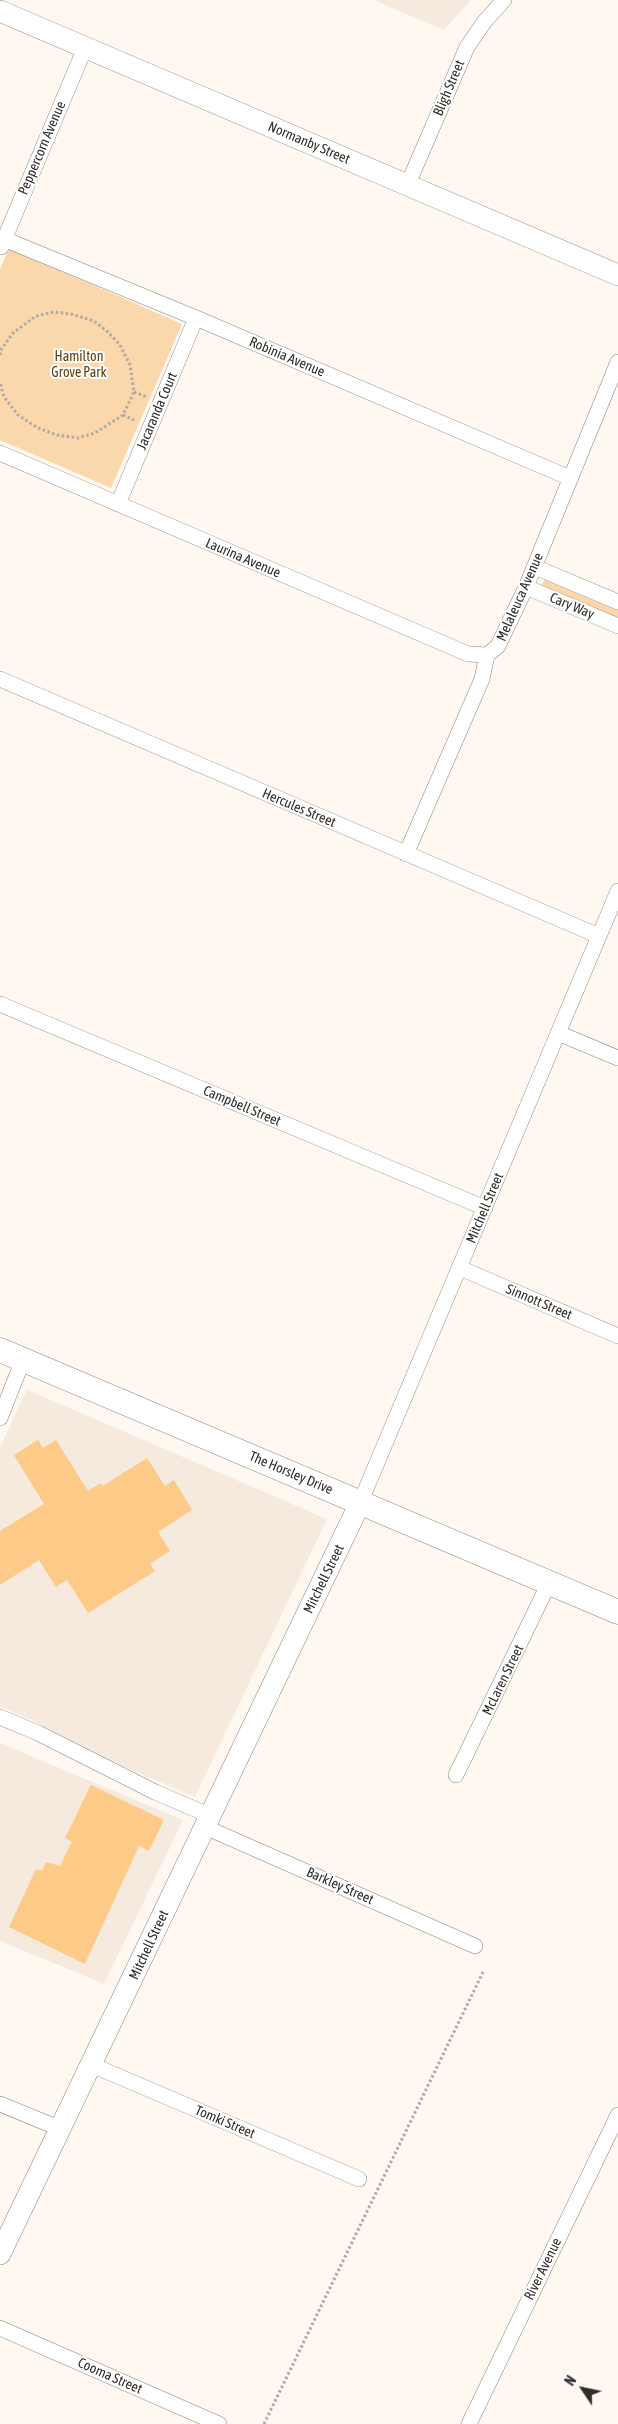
<!DOCTYPE html>
<style>
body{margin:0}
#map{position:relative;width:618px;height:2424px;overflow:hidden;background:#fef8f1;font-family:"Asap Condensed",sans-serif}
canvas{display:block}
.north{position:absolute;left:558px;top:2364px;width:50px;height:50px;-webkit-text-stroke:4px #fff;paint-order:stroke;rotate:304deg;font-size:14px;font-weight:700;line-height:20px;text-align:center;color:#302e2b}
.north::after{content:'';display:block;margin:auto;width:18px;height:22px;background:#302e2b;clip-path:polygon(50% 0,100% 100%,50% 72%,0 100%)}
</style>
<div id="map">
<canvas width="618" height="2424"></canvas>
<div class="north">N</div>
</div>
<script>
const g = document.querySelector('canvas').getContext('2d');
g.lineJoin = 'round';
function fill(path, color) {
  g.fillStyle = color;
  g.fill(path, 'evenodd');
}
function shape(rows) {
  const path = new Path2D();
  for (const r of rows) {
    path.moveTo(r[0], r[1]);
    for (let i = 2; i < r.length; i += 2) path.lineTo(r[i], r[i + 1]);
  }
  return path;
}
function stroke(path, color, width, dash) {
  g.strokeStyle = color;
  g.lineWidth = width;
  g.lineCap = dash ? 'butt' : 'round';
  g.setLineDash(dash || []);
  g.stroke(path);
}
function write(font, color, halo, rows, align = 'center') {
  g.font = font + ' "Asap Condensed",sans-serif';
  g.lineWidth = 4;
  g.setLineDash([]);
  g.textBaseline = 'middle';
  g.strokeStyle = halo;
  g.fillStyle = color;
  for (const [text, x, y, turn = 0] of rows) {
    g.save();
    g.translate(x, y);
    g.rotate((+turn || 0) * Math.PI / 180);
    g.textAlign = isNaN(turn) ? turn : align;
    if (halo) g.strokeText(text, 0, 0);
    g.fillText(text, 0, 0);
    g.restore();
  }
}
fill(shape([
 [374,0,471,0,444,30],
 [27,1390,327,1519,195,1797,106,1759,40,1724,0,1706,0,1447],
 [0,1743,183,1820,104,1984,0,1941]
]), '#f5eadd');
fill(shape([
 [9,248,182,324,111,488,0,440,0,269],
 [545,578,618,609,618,619,541,587]
]), '#fbd8ab');
fill(shape([
 [38,1440,43,1448,56,1440,88,1491,101,1483,103,1486,147,1458,165,1486,174,1480,192,1510,158,1532,170,1551,150,1564,155,1571,88,1613,67,1580,56,1587,39,1560,0,1585,0,1531,44,1504,14,1455],
 [91,1785,164,1820,149,1851,139,1846,85,1964,9,1927,36,1869,42,1871,46,1862,60,1866,72,1842,65,1838]
]), '#feca87');
const street = shape([
 [408,184,467,47,485,21,504,0],
 [4,239,196,318,570,478],
 [1,247,85,48],
 [0,453,468,654,487,655],
 [118,504,196,318],
 [535,567,618,602],
 [526,587,618,626],
 [0,679,599,936],
 [406,854,482,679,487,655,498,646,526,587,618,362],
 [0,1004,485,1208],
 [558,1033,618,1058],
 [460,1268,618,1336],
 [0,1418,23,1360],
 [360,1503,618,891],
 [0,1717,38,1733,155,1792,211,1816],
 [456,1775,549,1583],
 [205,1827,475,1946],
 [92,2065,359,2179],
 [0,2104,61,2129],
 [0,2328,219,2424],
 [469,2424,618,2115]
]);
const secondary = shape([
 [0,11,618,275],
 [0,2254,360,1503]
]);
const primary = shape([
 [0,1350,618,1612]
]);
stroke(street, '#89847d', 16);
stroke(secondary, '#89847d', 22);
stroke(primary, '#89847d', 25);
stroke(shape([
 [0,355,0,351,13,333,36,316,54,312,71,314,94,321,108,332,120,345,130,365,134,392,123,415,95,433,78,438,57,435,38,428,18,415,4,397,0,382],
 [134,392,147,397],
 [123,415,136,421],
 [264,2424,483,1972]
]), '#afaaa5', 3, [2.5, 2.5]);
stroke(street, '#fff', 15);
stroke(secondary, '#fff', 21);
stroke(primary, '#fff', 24);
write('14px', '#302e2b', '#fff', [
 ["Bligh Street",449,88,-67],
 ["Normanby Street",309,143,23],
 ["Peppercorn Avenue",42,148,-67],
 ["Robinia Avenue",287,357,23],
 ["Jacaranda Court",157,411,-67],
 ["Laurina Avenue",243,558,23],
 ["Melaleuca Avenue",520,597,-66],
 ["Cary Way",572,606,23],
 ["Hercules Street",299,808,23],
 ["Campbell Street",242,1106,23],
 ["Mitchell Street",485,1208,-67],
 ["Sinnott Street",539,1302,23],
 ["The Horsley Drive",291,1473,23],
 ["Mitchell Street",324,1579,-64],
 ["McLaren Street",503,1680,-64],
 ["Barkley Street",340,1886,24],
 ["Mitchell Street",149,1945,-65],
 ["Tomki Street",225,2122,23],
 ["River Avenue",543,2269,-64],
 ["Cooma Street",110,2376,24]
]);
write('14px', '#63410c', '#fff', [
 ["Hamilton",79,357],
 ["Grove Park",79,373]
]);
</script>
